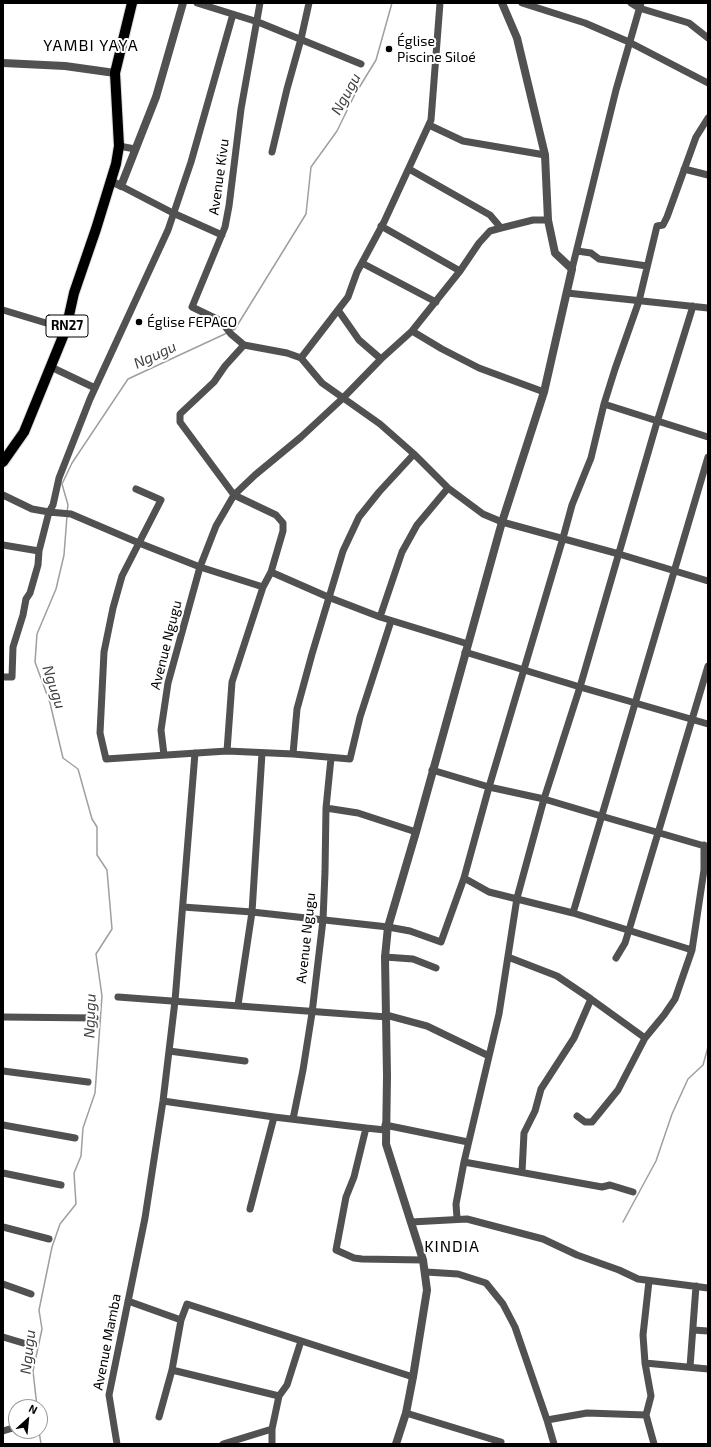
<!DOCTYPE html>
<meta charset="utf-8">
<style>
body{margin:0}
#map{position:relative;width:711px;height:1447px;overflow:hidden;background:#fff;font-family:"Exo 2",sans-serif}
canvas{display:block}
.frame{position:absolute;inset:0;border:4px solid #000;pointer-events:none}
.north{position:absolute;left:8px;top:1399px;width:40px;height:40px;box-sizing:border-box;background:#fff;border:1px solid #999;border-radius:50%;rotate:27deg;font-size:11px;font-weight:700;line-height:16px;text-align:center;color:#000}
.north::after{content:'';display:block;margin:auto;width:14px;height:18px;background:#000;clip-path:polygon(50% 0,100% 100%,50% 72%,0 100%)}
</style>
<div id="map">
<canvas width="711" height="1447"></canvas>
<div class="frame"></div>
<div class="north">N</div>
</div>
<script>
const g = document.querySelector('canvas').getContext('2d');
g.lineJoin = 'round';
function shape(rows) {
  const path = new Path2D();
  for (const r of rows) {
    path.moveTo(r[0], r[1]);
    for (let i = 2; i < r.length; i += 2) path.lineTo(r[i], r[i + 1]);
  }
  return path;
}
function stroke(path, color, width, dash) {
  g.strokeStyle = color;
  g.lineWidth = width;
  g.lineCap = dash ? 'butt' : 'round';
  g.setLineDash(dash || []);
  g.stroke(path);
}
function write(font, color, halo, rows, align = 'center') {
  g.font = font + ' "Exo 2",sans-serif';
  g.lineWidth = 4;
  g.setLineDash([]);
  g.textBaseline = 'middle';
  g.strokeStyle = halo;
  g.fillStyle = color;
  for (const [text, x, y, turn = 0] of rows) {
    g.save();
    g.translate(x, y);
    g.rotate((+turn || 0) * Math.PI / 180);
    g.textAlign = isNaN(turn) ? turn : align;
    if (halo) g.strokeText(text, 0, 0);
    g.fillText(text, 0, 0);
    g.restore();
  }
}
stroke(shape([
 [231,331,235,329,306,214,311,167,337,131,354,96,376,60,392,3],
 [67,512,68,505,62,484,72,463,128,379,227,333],
 [623,1222,656,1161,672,1114,688,1079,703,1065,708,1047],
 [37,1407,33,1371,42,1329,39,1310,52,1247,60,1224,76,1204,74,1173,81,1156,83,1128,95,1093,102,996,96,954,112,929,107,870,97,855,97,827,92,819,78,769,63,758,50,703,35,662,37,634,56,589,64,555,67,516],
 [39,1431,41,1444]
]), '#9f9f9f', 1.5);
const primary = shape([
 [3,462,24,432,66,329,74,293,96,229,116,164,119,146,115,73,132,3]
]);
stroke(primary, '#dbdbdb', 12);
stroke(shape([
 [197,3,258,22,361,64],
 [260,3,241,109,229,206,225,227,192,307,221,321,231,334,244,345,287,353,301,358,322,383,380,424,414,454,448,488,483,514,502,522,619,554,708,581],
 [522,3,585,23,629,42,708,83],
 [631,3,639,8,689,23,708,38],
 [429,125,463,141,545,155],
 [119,146,135,149],
 [272,152,287,89,301,39,309,3],
 [409,169,490,215,501,228,533,220,548,220],
 [684,169,708,175],
 [121,186,173,213,222,235],
 [381,226,460,271],
 [577,251,591,253,599,259,647,266],
 [362,263,436,302],
 [572,269,616,90,641,3],
 [567,293,708,308],
 [3,310,66,329],
 [338,310,359,340,381,359],
 [412,331,442,349,479,368,544,392],
 [301,358,348,297,357,272,384,222,431,120,440,3],
 [51,367,95,388],
 [604,404,708,437],
 [136,489,161,500,122,576,113,608,104,652,100,733,106,759,227,751,293,754,350,759,360,717,391,621],
 [3,495,32,509,49,512,53,505,59,478,90,399,168,230,191,162,233,14],
 [3,545,39,551],
 [271,572,328,597,380,617,468,644],
 [380,617,402,552,417,525,448,488],
 [465,652,580,687,708,724],
 [3,677,12,677,13,647,23,615,26,599,30,593,38,565,39,551,49,512,71,514,139,543,200,567,263,587],
 [227,751,232,682,263,587,271,572,283,531,283,523,276,515,234,495,180,422,180,414,214,382,225,366,244,345],
 [293,754,297,709,312,654,343,551,359,517,379,492,414,454],
 [164,755,161,730,168,683,200,567,216,526,234,495,255,475,301,437,343,398,381,359,412,331,460,271,479,243,490,231,501,228],
 [432,770,489,787,544,799,601,816,708,847],
 [326,808,358,813,416,832],
 [464,878,489,892,573,913,692,950],
 [183,907,252,912,388,927,410,931,441,942,464,878,489,787,563,538,572,505,591,458,604,404,615,369,639,301,657,226,663,225,667,217,696,137,708,118],
 [573,913,708,457],
 [385,957,413,959,436,968],
 [508,957,557,976,591,999,645,1038],
 [616,958,625,943,629,930,708,666],
 [118,997,387,1017],
 [238,1005,252,912,262,753],
 [386,1015,427,1026,489,1056],
 [3,1017,95,1018],
 [169,1051,245,1061],
 [3,1071,88,1082],
 [163,1101,274,1117,366,1128,385,1130],
 [577,1116,585,1122,592,1122,618,1090,645,1038,664,1015,675,999,692,950,704,870,704,845],
 [293,1119,303,1070,312,1013,323,920,325,872,326,808,331,758],
 [3,1125,75,1138],
 [385,1125,468,1142],
 [366,1128,354,1177,346,1197,336,1250,354,1258,362,1259,423,1260],
 [464,1162,602,1187,610,1185,633,1192],
 [522,1172,524,1133,535,1111,541,1089,574,1038,591,999],
 [3,1173,61,1185],
 [250,1209,274,1117],
 [457,1218,456,1204,464,1162,499,1014,517,898,544,799,580,687,657,422,693,306],
 [411,1222,467,1219,543,1239,577,1255,619,1270,638,1279,708,1288],
 [3,1227,49,1239],
 [426,1272,458,1274,486,1283,503,1304,515,1327,547,1420,554,1444],
 [649,1281,643,1335,645,1363,651,1396,646,1415,654,1444],
 [3,1284,31,1294],
 [128,1301,181,1320],
 [693,1330,708,1331],
 [3,1337,23,1343],
 [645,1363,708,1369],
 [690,1367,696,1286],
 [172,1370,279,1396],
 [406,1413,501,1442],
 [159,1417,172,1370,181,1320,187,1304,413,1377],
 [547,1420,587,1413,646,1415],
 [3,1431,16,1427],
 [117,1444,109,1395,145,1218,163,1101,175,1001,195,753],
 [223,1444,272,1429],
 [272,1444,272,1429,279,1396,287,1385,301,1341]
]), '#515151', 7);
stroke(shape([
 [3,63,65,66,115,73],
 [111,181,121,186,156,97,183,3],
 [396,1444,406,1413,413,1377,427,1290,423,1260,386,1144,387,1076,385,957,388,927,416,832,502,522,544,392,572,269,555,253,548,220,545,155,517,38,502,3]
]), '#515151', 8);
stroke(primary, '#000', 10);
for (const [x, y, r, color] of [
 [389,49,4,"#000"],
 [139,322,4,"#000"]
]) {
  const dot = new Path2D();
  dot.arc(x, y, r, 0, 2 * Math.PI);
  g.fillStyle = color;
  g.fill(dot);
  stroke(dot, '#fff', 1.5);
}
for (const [x, y, w] of [
 [67,326,42]
]) {
  const box = new Path2D();
  box.roundRect(x - w / 2, y - 11, w, 22, 3);
  g.fillStyle = '#fff';
  g.fill(box);
  stroke(box, '#000', 1);
}
write('bold 13px', '#000', null, [
 ["RN27",67,326]
]);
write('14px', '#000', '#fff', [
 ["Église",397,41],
 ["Piscine Siloé",397,57],
 ["Église FEPACO",147,322]
], 'left');
write('14px', '#000', '#fff', [
 ["Avenue Kivu",219,177,-82],
 ["Avenue Ngugu",166,645,-76],
 ["Avenue Ngugu",306,938,-84],
 ["Avenue Mamba",107,1342,-79]
]);
write('italic 15px', '#404040', '#fff', [
 ["Ngugu",346,94,-61],
 ["Ngugu",155,355,-25],
 ["Ngugu",54,687,72],
 ["Ngugu",90,1016,-88],
 ["Ngugu",28,1352,-84]
]);
g.letterSpacing = '1px';
write('16px', '#000', '#fff', [
 ["YAMBI YAYA",91,46],
 ["KINDIA",452,1247]
]);
g.letterSpacing = '0px';
</script>
